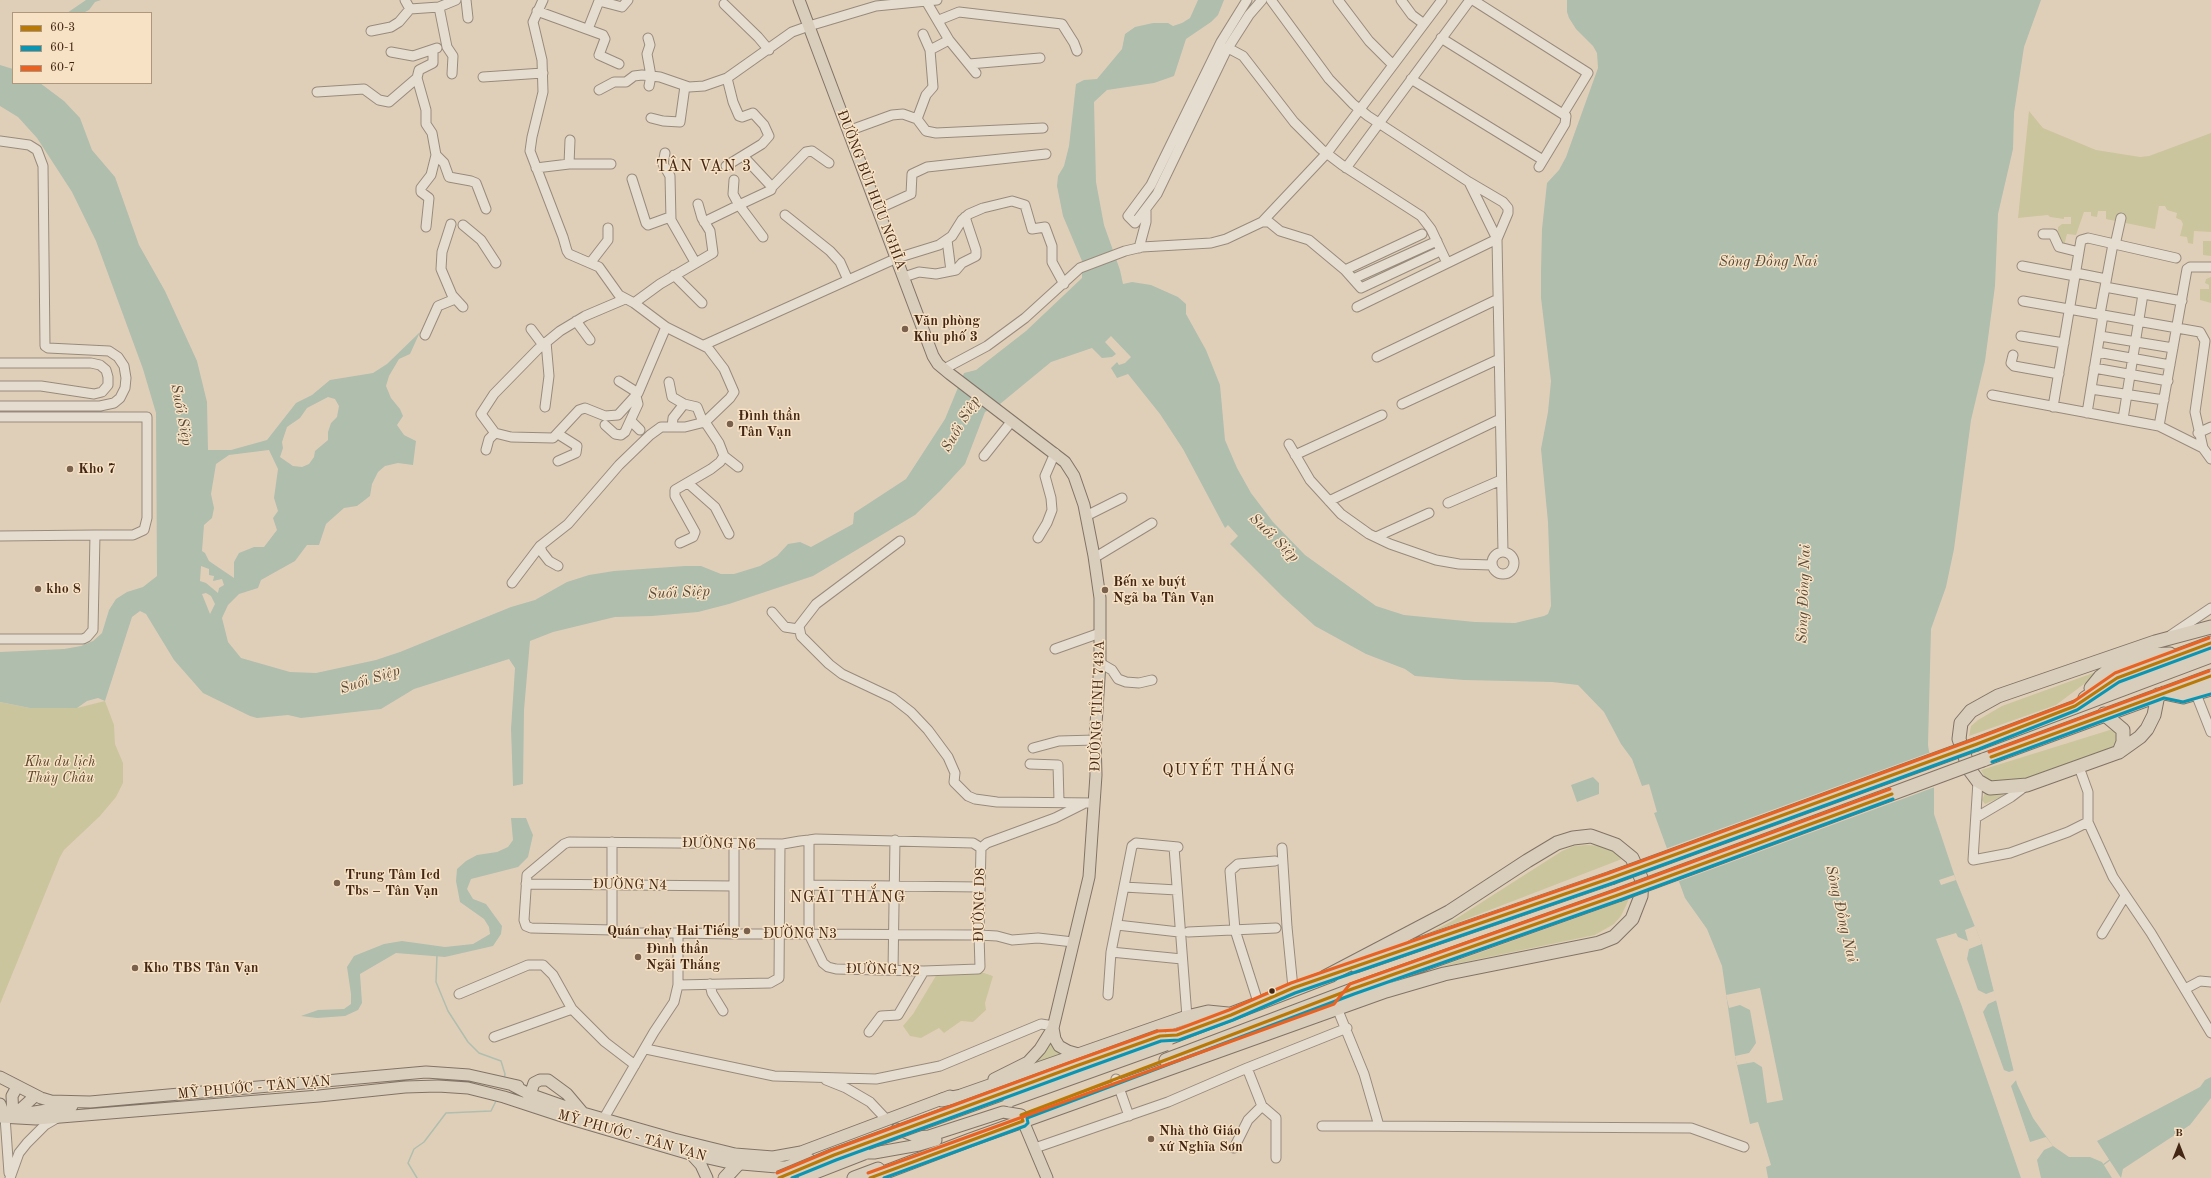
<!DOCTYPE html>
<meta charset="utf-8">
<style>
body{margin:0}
#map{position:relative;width:2211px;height:1178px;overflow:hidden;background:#e0cfb8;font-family:"Old Standard TT",serif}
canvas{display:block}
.legend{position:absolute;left:12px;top:12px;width:140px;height:72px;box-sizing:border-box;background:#f7e2c5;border:1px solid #af977e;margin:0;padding:5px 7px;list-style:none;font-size:12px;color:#432613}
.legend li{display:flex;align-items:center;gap:8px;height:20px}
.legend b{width:20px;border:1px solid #af977e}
.north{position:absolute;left:2159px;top:1126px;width:40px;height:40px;-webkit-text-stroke:3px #f7e2c5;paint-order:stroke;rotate:0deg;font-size:11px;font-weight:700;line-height:16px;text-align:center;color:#432613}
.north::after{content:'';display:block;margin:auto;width:14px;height:18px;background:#432613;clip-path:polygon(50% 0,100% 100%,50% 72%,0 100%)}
</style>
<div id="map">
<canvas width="2211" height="1178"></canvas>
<ul class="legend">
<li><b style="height:5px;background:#b87907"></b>60-3</li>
<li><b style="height:5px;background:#0a95b2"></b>60-1</li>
<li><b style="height:5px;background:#e96221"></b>60-7</li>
</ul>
<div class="north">B</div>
</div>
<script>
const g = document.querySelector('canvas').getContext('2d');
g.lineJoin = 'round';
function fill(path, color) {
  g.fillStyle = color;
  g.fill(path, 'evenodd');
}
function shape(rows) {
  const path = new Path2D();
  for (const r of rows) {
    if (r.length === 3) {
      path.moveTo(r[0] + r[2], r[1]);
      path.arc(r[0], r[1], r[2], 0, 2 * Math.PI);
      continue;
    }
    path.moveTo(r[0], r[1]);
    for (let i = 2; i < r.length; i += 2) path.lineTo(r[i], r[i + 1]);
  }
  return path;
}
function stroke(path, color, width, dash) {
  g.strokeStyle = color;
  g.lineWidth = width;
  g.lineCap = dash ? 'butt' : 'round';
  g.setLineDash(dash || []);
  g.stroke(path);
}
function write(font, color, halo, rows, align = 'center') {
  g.font = font + ' "Old Standard TT",serif';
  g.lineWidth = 3;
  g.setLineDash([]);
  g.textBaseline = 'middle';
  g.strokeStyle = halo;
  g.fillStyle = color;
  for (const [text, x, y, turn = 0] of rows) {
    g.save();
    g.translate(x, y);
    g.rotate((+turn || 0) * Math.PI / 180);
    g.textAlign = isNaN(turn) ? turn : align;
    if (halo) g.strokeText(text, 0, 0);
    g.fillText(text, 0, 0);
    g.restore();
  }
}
fill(shape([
 [2029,111,2043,128,2096,150,2140,157,2149,156,2211,133,2211,232,2194,231,2193,244,2188,243,2187,237,2180,236,2183,224,2181,220,2176,218,2177,213,2167,210,2165,206,2159,206,2155,229,2106,219,2106,211,2098,211,2097,217,2091,216,2091,212,2084,212,2076,235,2067,234,2064,246,2055,232,2058,232,2058,227,2062,224,2071,224,2071,217,2064,217,2064,219,2050,217,2048,215,2018,218],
 [2203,241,2211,241,2211,256,2203,255],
 [2211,277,2211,303,2200,300,2200,289,2209,289,2209,285,2205,283,2206,279],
 [2104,669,2056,705,1969,736,1971,726,1978,720,2002,706],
 [105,701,114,725,115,744,123,763,123,783,116,797,100,816,64,850,60,857,0,1004,0,702,30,708,77,708],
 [2113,729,2120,734,2115,747,2016,782,1992,782,1985,778,1981,770],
 [1985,793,1997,795,2006,795,1985,804,1982,800],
 [1587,845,1601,846,1611,850,1622,859,1425,935,1454,920,1562,851,1574,846],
 [1629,899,1621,916,1614,924,1595,935,1440,967],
 [984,973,993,976,985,1003,986,1010,973,1022,961,1021,944,1033,939,1028,921,1038,910,1036,903,1026,913,1014,937,974],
 [1052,1041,1069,1055,1019,1074,1044,1052]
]), '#cbc59d');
fill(shape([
 [86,0,101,0,95,2,89,10,83,13,67,13],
 [1198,0,1224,0,1218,15,1211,22,1186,39,1174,76,1154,83,1107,90,1094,102,1096,182,1104,225,1120,270,1123,284,1132,282,1151,285,1178,297,1186,304,1186,314,1206,350,1220,385,1225,440,1237,468,1251,493,1273,522,1305,555,1376,606,1404,615,1475,622,1515,623,1544,616,1548,614,1551,606,1548,522,1541,449,1548,412,1551,381,1541,298,1541,271,1542,229,1547,183,1559,170,1566,157,1598,68,1597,53,1593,46,1576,29,1569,18,1567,12,1567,0,2041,0,2024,47,2014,113,2013,149,1998,214,1995,286,1985,361,1971,420,1954,549,1946,587,1931,629,1928,745,1934,782,1934,814,1956,880,1982,944,2017,1084,2033,1118,2053,1146,2069,1157,2090,1157,2102,1162,2112,1178,1768,1178,1766,1167,1771,1165,1758,1122,1750,1124,1735,1056,1722,966,1707,929,1685,898,1654,813,1657,812,1649,784,1642,786,1632,759,1621,744,1604,712,1578,685,1552,682,1464,680,1415,676,1405,669,1366,654,1315,626,1283,597,1230,544,1238,536,1228,525,1225,528,1183,449,1160,414,1128,374,1117,378,1111,368,1117,362,1119,365,1125,363,1131,357,1111,336,1105,342,1116,354,1112,357,1102,358,1092,348,1051,362,1000,404,985,412,965,464,940,491,915,515,813,576,729,604,698,612,652,616,615,617,553,632,530,641,524,710,523,784,513,786,511,729,515,668,509,659,414,689,381,709,301,718,288,715,257,718,250,716,203,693,174,660,146,614,140,611,132,617,105,701,98,698,87,701,77,708,30,708,0,702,0,652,64,649,81,646,93,641,102,633,109,610,116,599,127,592,143,587,157,576,156,413,143,369,96,241,72,192,37,138,18,117,0,106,0,65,13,69,13,83,40,83,64,101,80,118,92,150,115,177,139,245,165,291,197,361,207,402,208,450,231,450,267,440,296,403,312,395,330,380,373,373,387,364,420,332,410,354,399,359,389,376,386,386,391,398,400,409,403,416,397,425,404,435,416,441,413,465,398,463,385,466,378,472,372,484,370,496,357,506,344,508,326,524,319,545,307,545,295,561,261,580,258,588,239,594,228,605,222,618,228,642,241,658,290,672,316,673,376,660,400,652,511,607,535,600,567,582,589,575,614,571,685,566,701,566,721,574,734,574,760,566,777,556,788,544,800,542,811,547,853,524,854,513,906,479,945,419,964,373,976,370,1026,331,1082,278,1082,261,1063,216,1057,186,1058,176,1064,166,1069,146,1076,84,1084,80,1097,79,1122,49,1125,34,1135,27,1153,23,1168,23,1173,26,1182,23,1190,18],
 [328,397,335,399,339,406,337,417,331,423,328,432,328,440,315,451,314,457,309,464,302,467,293,466,280,457,283,448,282,442,287,427,300,418,307,408],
 [269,450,278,469,274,498,278,511,273,518,277,530,264,547,254,547,239,553,234,562,234,578,209,561,205,553,202,551,204,525,212,518,214,508,211,494,216,464,229,455],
 [201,566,209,569,209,575,214,576,213,581,222,579,224,585,219,588,218,593,206,583,200,581],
 [206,593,211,596,215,604,210,614,202,594],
 [1593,777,1599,783,1599,794,1577,802,1571,785],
 [511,818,526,818,530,828,533,835,528,857,518,867,471,879,467,889,473,899,486,904,502,926,501,934,493,946,445,957,396,953,360,974,362,1003,358,1010,345,1016,317,1018,301,1016,318,1010,344,1009,351,1004,351,994,347,967,354,956,384,944,402,941,445,947,473,944,490,934,489,927,484,919,460,902,456,881,457,869,466,861,477,855,497,852,508,847,513,840],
 [2211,1077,2211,1098,2190,1125,2123,1169,2121,1178,2097,1141,2200,1087,2205,1080]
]), '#b0beae');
fill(shape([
 [1931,752,1935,787,1677,882,1665,849],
 [1954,875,1956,880,1941,885,1939,880],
 [1975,926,1982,944,1969,949,1967,959,1978,990,1986,994,1994,991,1997,1000,1988,1004,1983,1012,2004,1070,2009,1072,2015,1070,2018,1078,2011,1086,2030,1142,2046,1137,2053,1146,2044,1150,2037,1160,2041,1178,2021,1178,1961,1004,1936,939,1956,933,1958,937,1968,941,1965,930],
 [1760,988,1783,1100,1767,1103,1762,1067,1754,1062,1737,1065,1735,1056,1749,1053,1756,1043,1750,1010,1740,1005,1729,1008,1726,995]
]), '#e0cfb8');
stroke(shape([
 [437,954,436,982,448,1011,468,1042,479,1053,501,1061,505,1074,504,1079],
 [2103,1165,2111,1159],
 [417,1178,408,1163,414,1149,424,1142,446,1113,491,1111,497,1099]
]), '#b0beae', 1.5);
const minor = shape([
 [405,0,410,9],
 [466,0,468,18],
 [1247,0,1221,42,1151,185,1128,216,1135,223,1157,194,1226,51,1249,15,1262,0],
 [1271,0,1329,79,1353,104,1368,116,1469,182,1497,239],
 [1338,0,1369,41,1393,65],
 [1401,0,1412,15,1424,24],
 [1473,0,1588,73,1563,114],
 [926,1,949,40,976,73],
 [724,4,758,37,769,50],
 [439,7,447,47,453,56,452,74],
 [537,11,603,35,605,39,599,55,619,64],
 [939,20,959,12,1062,24,1074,43,1077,51],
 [588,29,599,1,622,7,628,0],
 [371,31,391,27,399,22,410,9,439,7,456,0],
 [923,34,930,50],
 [648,38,650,45,647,54,651,76,649,86],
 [1441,38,1566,116,1565,124,1539,167],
 [1228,48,1243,56,1294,122,1321,149,1342,165,1421,216,1431,229,1447,263],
 [391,52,413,56,437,48],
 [969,64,1040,58],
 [483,77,543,73],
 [1411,79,1543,160],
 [599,90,614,82,626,82,634,76,642,75,660,77,689,87,704,86,727,78,792,32,809,26,876,6,937,0],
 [317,92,364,89,379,100,389,102,417,78],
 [651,118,663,121,680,122,685,86],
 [917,119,926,95,933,87,930,50,949,40],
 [848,131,892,115,903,114,917,119,926,131,936,133,1043,128],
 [0,141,29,145,37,150,43,166,45,346,48,348,109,351,118,357,124,366,126,378,125,388,120,398,114,403,100,406,0,406],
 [665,153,663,164,670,176,671,220,695,262],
 [436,155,444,163,449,177,471,181,476,183,486,209],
 [744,157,772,187,771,190,739,205,763,237],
 [569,164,570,140],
 [726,166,762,144,769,136,764,125,753,113,742,117,739,116,733,102,727,78],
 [536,168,569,164,611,164],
 [1346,168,1470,0],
 [632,179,646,223,648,225,670,217],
 [1469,182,1503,202,1508,208,1508,213,1497,239,1503,552],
 [772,187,806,152,812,151,829,163],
 [878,209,911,194,912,174,927,167,1046,154],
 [785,215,830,251,840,262,848,280],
 [704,222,739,205,733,194,734,180],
 [1262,222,1327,153,1442,0],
 [451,224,442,252,441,269,452,295,463,307],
 [463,225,481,240,496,263],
 [426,227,429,198,421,192,421,188,431,175,436,155,432,133,426,124,426,110,417,78,419,70,433,63,433,50],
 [2043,234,2053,234,2059,247,2079,252],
 [947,240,951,271],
 [2115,245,2121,218],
 [1139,248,1146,222,1146,211],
 [591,262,608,240,608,228],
 [2022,266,2075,276],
 [1345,270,1422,234],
 [2076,273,2106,279],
 [674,275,702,303],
 [904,277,919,272,936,274,956,270,962,263,976,256,976,250,965,217],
 [1353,279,1437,241],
 [2105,287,2182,301],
 [625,299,585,316,560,331,538,349,494,394,481,414,495,433,511,437,553,438,579,410,585,408,605,416,618,415,638,393,666,327],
 [2023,301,2200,332,2205,341,2195,412,2203,448],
 [634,303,660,284,713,253,710,231,702,218,698,204],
 [1357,307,1497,239],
 [2100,314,2113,244],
 [576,321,590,340],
 [531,329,543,345],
 [425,335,438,306,455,299],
 [2021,336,2064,343],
 [2100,336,2173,348],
 [704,345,897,258,939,245,952,236,962,220,969,214,983,208,1012,201,1025,205,1032,229,1045,227,1052,246,1052,262,1064,284],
 [2097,352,2170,365],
 [2013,355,2011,363,2014,366,2059,374],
 [1377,357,1498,299],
 [0,363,91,363,100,365,106,370,108,377,108,385,102,392,94,394,41,386,0,386],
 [2094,368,2168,381],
 [944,369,987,346,1025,318,1080,268,1125,251,1142,247,1211,243,1226,239,1262,222,1269,222,1280,231,1309,240,1345,270,1361,288,1436,253],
 [619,381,638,393],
 [669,382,672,397,684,404,697,407,703,422],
 [2091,389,2164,400],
 [1992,395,2159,426,2203,448,2211,459],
 [1402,404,1499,359],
 [545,407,549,376,546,342],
 [2053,407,2081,240,2088,238,2176,258],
 [2087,413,2103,315],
 [0,417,147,417,147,518,144,530,133,535,95,535],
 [2123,419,2143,294],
 [631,421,640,430],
 [605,425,615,434,621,435,625,432,638,404,636,396],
 [2159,426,2187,269,2190,267,2211,267],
 [672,427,673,418,684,404],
 [2198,433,2211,427],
 [1289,444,1310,480,1341,514,1369,534,1390,544,1436,560,1459,564,1491,565],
 [486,450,489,439,495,433],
 [1295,455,1382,415],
 [724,456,738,467],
 [984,456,1011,422],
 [558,461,576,453,577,446,558,434],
 [689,484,715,507,729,534],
 [1329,501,1500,419],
 [1448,503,1501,480],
 [1086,516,1122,498],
 [0,536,95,535,93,630,87,637,83,639,0,639],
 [1376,537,1429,513],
 [1038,538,1047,523,1052,510,1051,498,1045,476,1055,453],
 [900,541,816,604,799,626,801,636,829,664,842,674,893,698,911,712,928,730,948,757,955,773,954,782,968,796,975,799,997,802,1094,803],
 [680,543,693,537,695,532,675,496,675,490,711,469,720,462,724,456,719,443,705,422],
 [540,546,542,552,549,561,558,566],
 [1503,563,11],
 [1094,558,1152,523],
 [512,583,540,546,568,524,619,465,650,435,661,427,685,427,705,422,730,398,734,392,724,369,708,348,666,327,634,303,619,295,599,267,569,254,567,251,563,237,530,151,532,137,543,92,542,60,533,22,543,0],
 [772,612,785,627,798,629],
 [2171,635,2211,608],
 [1055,649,1100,633],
 [1100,663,1112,670,1118,679,1126,682,1139,683,1152,680],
 [2196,694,2211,732],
 [1033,748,1059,741,1095,740],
 [1030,764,1058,765,1059,801],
 [2079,767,2088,792,2088,822,2113,877,2151,933,2211,1033],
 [1978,781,1973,860,2010,853,2068,832,2088,822],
 [1977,817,2011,797,2027,785],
 [809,840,809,934,823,963,828,967,836,969,924,971,978,969,980,967,979,935,981,848,973,843,816,839,809,840,800,841,783,844,569,842,564,844,527,875,524,920,526,926,531,928,612,930,621,933,678,933,734,934,809,934,979,935,997,936,1012,940,1038,938,1073,942],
 [612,842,612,930],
 [734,844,734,934],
 [1174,847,1187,1017],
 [981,848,987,843,1055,818,1083,804],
 [1282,848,1287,927,1293,988],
 [526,884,734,886],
 [809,885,980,887],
 [1124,887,1177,890],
 [1117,925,1179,932],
 [1188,932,1276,928],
 [2102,934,2125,896],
 [1111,952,1182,959],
 [893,970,895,840],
 [710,984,712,993,723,1011],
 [678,985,770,983,779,978,780,844],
 [2185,989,2200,981,2211,982],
 [459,994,528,965,543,965,553,975,572,1009,605,1042,635,1065],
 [1108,995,1111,952,1132,846,1136,843,1178,847],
 [1258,1002,1235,930,1230,871,1238,864,1275,861],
 [1337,1008,1364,1074,1379,1126,1691,1128,1744,1147],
 [869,1032,881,1016,898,1015,924,971],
 [494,1037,572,1009],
 [646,1049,774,1076,876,1079,940,1066,1041,1024,1054,1026],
 [1247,1068,1262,1106,1276,1118,1276,1158],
 [1116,1079,1129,1116],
 [826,1080,846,1088,870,1102,886,1119],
 [5,1117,9,1173],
 [604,1118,654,1032,674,1002,678,985,678,933],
 [1322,1126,1379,1126],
 [1035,1148,1168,1102,1247,1068,1347,1028],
 [1234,1148,1248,1120,1262,1106],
 [10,1178,19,1153,27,1143,45,1125,57,1118]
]);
const major = shape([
 [799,0,933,356,938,364,950,374,1065,462,1074,476,1084,505,1094,556,1100,598,1100,663,1095,740,1096,775,1089,877,1053,1028,1040,1049,1028,1062,994,1079],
 [1053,1028,1055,1039,1059,1046,1068,1051,1082,1055],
 [0,1077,41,1098,51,1101,90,1102,426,1072,469,1075,518,1086],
 [512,1085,529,1094,583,1113,674,1139,735,1154,773,1157,801,1152,950,1096],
 [528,1101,534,1083,540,1080,548,1080,567,1094,583,1113],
 [0,1104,5,1117],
 [22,1114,72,1106],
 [13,1116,35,1096],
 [0,1117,36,1119,319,1096,405,1087,438,1086,468,1088,504,1097,571,1119,690,1154,730,1163,777,1167,786,1167,809,1159],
 [13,1117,12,1096,17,1087],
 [1023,1121,1047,1178],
 [897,1129,917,1137,929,1136,1003,1112,1021,1115],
 [857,1153,874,1153,919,1145,936,1140],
 [691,1154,701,1165,707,1178]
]);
const highway = shape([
 [2091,688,2100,677,2113,667,2147,655,2170,654],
 [2164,693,2183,697,2211,689],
 [2158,695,2154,715,2147,729,2140,737,2119,752,2027,785,1990,788,1978,781,1969,769,1959,739,1961,723,1971,711,1998,696,2155,642,2211,627],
 [2085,698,2117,678,2211,643],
 [2104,714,2123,730,2123,742,2119,752],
 [1977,744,2211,656],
 [1983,760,2211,676],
 [1356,966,1611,878],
 [1161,1041,1332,975],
 [1166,1060,1365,985,1618,895],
 [942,1100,961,1096,1187,1017,1208,1012,1228,1014],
 [725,1178,738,1164],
 [854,1178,878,1169],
 [870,1178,970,1140,1386,991,1444,974,1599,943,1614,937,1632,919,1641,896,1642,880,1632,858,1616,845,1591,836,1573,838,1557,843,1527,861,1449,912,1325,977]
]);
stroke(minor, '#988b7c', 11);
stroke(major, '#817466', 13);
stroke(highway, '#817466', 15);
stroke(minor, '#e6ddd1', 9);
stroke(major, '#d9cdbc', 11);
stroke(highway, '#d9cdbc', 13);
const highwayBridge = shape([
 [1611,878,1977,744],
 [1618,895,1983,760],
 [1010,1100,1166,1044],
 [805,1176,864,1153],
 [779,1178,834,1155,1160,1036]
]);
stroke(highwayBridge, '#817466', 15, []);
stroke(highwayBridge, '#d9cdbc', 13);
stroke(shape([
 [1991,757,2211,676],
 [779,1178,834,1155,1076,1066,1160,1036,1177,1035,1231,1015,1293,988,1611,878,1977,744,2075,706,2117,678,2211,643],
 [870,1178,1023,1121,1021,1115,1352,989,1618,895,1892,794]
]), '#b87907', 3);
stroke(shape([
 [1992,762,2164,698,2183,702,2211,694],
 [792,1178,836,1160,1078,1071,1161,1041,1179,1040,1233,1020,1295,993,1613,883,1979,749,2077,710,2119,682,2211,648],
 [884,1178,1025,1126,1028,1123,1027,1118,1354,994,1620,900,1893,799]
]), '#0a95b2', 3);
stroke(shape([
 [1989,752,2209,671],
 [777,1173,832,1150,1074,1061,1158,1031,1176,1030,1229,1010,1291,983,1609,873,1975,739,2073,702,2115,673,2209,638],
 [868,1173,1334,1004,1350,984,1616,890,1890,789]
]), '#e96221', 3);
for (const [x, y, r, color] of [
 [905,329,4,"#7a614d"],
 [730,424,4,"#7a614d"],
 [70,469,4,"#7a614d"],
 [38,589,4,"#7a614d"],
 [1105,590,4,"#7a614d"],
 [337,883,4,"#7a614d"],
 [747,931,4,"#7a614d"],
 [638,957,4,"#7a614d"],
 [135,968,4,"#7a614d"],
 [1272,991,3.5,"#432613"],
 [1151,1139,4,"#7a614d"]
]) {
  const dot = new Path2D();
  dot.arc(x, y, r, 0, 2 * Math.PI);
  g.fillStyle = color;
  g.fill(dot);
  stroke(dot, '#f7e2c5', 1.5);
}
write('14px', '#432613', '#f7e2c5', [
 ["ĐƯỜNG BÙI HỮU NGHĨA",871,190,69],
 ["ĐƯỜNG TỈNH 743A",1098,706,-88],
 ["ĐƯỜNG N6",719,844,1],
 ["ĐƯỜNG N4",630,885,1],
 ["ĐƯỜNG D8",980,905,-89],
 ["ĐƯỜNG N3",800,934],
 ["ĐƯỜNG N2",883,970,1],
 ["MỸ PHƯỚC - TÂN VẠN",254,1088,-5],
 ["MỸ PHƯỚC - TÂN VẠN",632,1136,16]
]);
write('bold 14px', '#432613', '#f7e2c5', [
 ["Văn phòng",913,321],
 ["Khu phố 3",913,337],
 ["Đình thần",738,416],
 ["Tân Vạn",738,432],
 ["Kho 7",78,469],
 ["Bến xe buýt",1113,582],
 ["Ngã ba Tân Vạn",1113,598],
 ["kho 8",46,589],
 ["Trung Tâm Icd",345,875],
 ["Tbs – Tân Vạn",345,891],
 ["Quán chay Hai Tiếng",739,931,"right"],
 ["Đình thần",646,949],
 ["Ngãi Thắng",646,965],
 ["Kho TBS Tân Vạn",143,968],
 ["Nhà thờ Giáo",1159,1131],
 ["xứ Nghĩa Sơn",1159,1147]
], 'left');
write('italic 14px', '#5b442a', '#f7e2c5', [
 ["Khu du lịch",60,762],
 ["Thủy Châu",60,778]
]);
write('italic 15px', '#594a39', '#f7e2c5', [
 ["Sông Đồng Nai",1768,262],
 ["Suối Siệp",181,415,79],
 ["Suối Siệp",961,424,-60],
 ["Suối Siệp",1274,538,44],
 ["Suối Siệp",679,593,-3],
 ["Sông Đồng Nai",1804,594,-88],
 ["Suối Siệp",370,680,-18],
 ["Sông Đồng Nai",1841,914,77]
]);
g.letterSpacing = '1px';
write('16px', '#432613', '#f7e2c5', [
 ["TÂN VẠN 3",704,167],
 ["QUYẾT THẮNG",1229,771],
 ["NGÃI THẮNG",848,898]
]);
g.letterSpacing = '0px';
</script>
